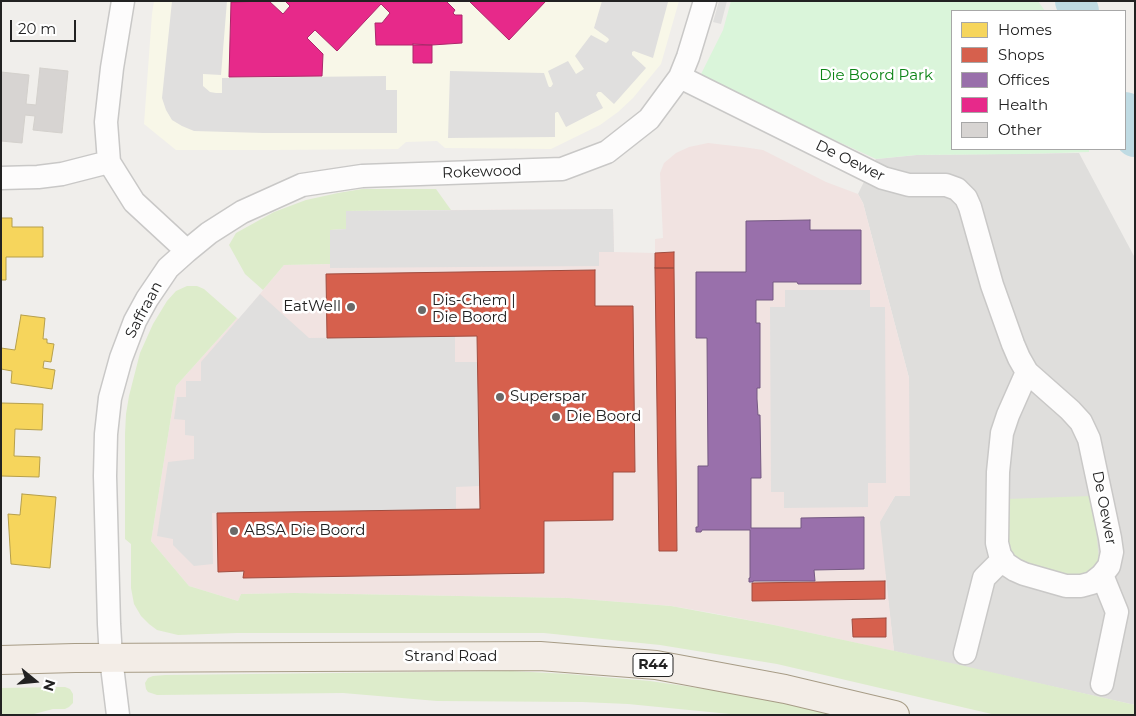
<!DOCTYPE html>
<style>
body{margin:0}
#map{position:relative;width:1136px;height:716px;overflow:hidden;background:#f0eeeb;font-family:Montserrat,sans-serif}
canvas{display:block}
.frame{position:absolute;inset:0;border:2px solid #222;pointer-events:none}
.legend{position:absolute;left:951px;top:10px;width:175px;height:140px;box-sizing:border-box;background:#fff;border:1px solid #a7a7a7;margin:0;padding:6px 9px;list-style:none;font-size:15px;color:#222}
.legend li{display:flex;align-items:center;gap:10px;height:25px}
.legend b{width:25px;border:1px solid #a7a7a7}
.north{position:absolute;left:10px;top:656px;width:50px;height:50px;-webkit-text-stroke:4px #fff;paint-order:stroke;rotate:107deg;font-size:14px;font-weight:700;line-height:20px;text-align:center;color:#222}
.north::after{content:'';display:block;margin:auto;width:18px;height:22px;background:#222;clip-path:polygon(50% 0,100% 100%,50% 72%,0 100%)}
.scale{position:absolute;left:10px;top:20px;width:66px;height:22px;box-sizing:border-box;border:2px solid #222;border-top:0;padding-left:6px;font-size:15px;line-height:18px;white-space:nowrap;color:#222;-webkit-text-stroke:4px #fff;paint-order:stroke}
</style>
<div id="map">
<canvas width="1136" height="716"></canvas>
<div class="frame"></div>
<ul class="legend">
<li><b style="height:14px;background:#f6d55c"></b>Homes</li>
<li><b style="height:14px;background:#d6604d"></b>Shops</li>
<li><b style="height:14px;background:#9970ab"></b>Offices</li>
<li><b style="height:14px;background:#e7298a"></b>Health</li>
<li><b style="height:14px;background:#d7d4d2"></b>Other</li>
</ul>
<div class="north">N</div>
<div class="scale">20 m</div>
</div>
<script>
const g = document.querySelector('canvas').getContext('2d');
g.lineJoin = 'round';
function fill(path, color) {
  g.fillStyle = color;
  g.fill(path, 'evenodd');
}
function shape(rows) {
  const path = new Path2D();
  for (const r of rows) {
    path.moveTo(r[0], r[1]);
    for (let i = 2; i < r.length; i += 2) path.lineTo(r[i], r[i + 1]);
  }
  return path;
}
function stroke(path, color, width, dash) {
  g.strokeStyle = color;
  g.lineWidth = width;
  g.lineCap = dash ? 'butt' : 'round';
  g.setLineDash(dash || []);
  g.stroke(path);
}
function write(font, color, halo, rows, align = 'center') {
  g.font = font + ' Montserrat,sans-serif';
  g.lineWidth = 5;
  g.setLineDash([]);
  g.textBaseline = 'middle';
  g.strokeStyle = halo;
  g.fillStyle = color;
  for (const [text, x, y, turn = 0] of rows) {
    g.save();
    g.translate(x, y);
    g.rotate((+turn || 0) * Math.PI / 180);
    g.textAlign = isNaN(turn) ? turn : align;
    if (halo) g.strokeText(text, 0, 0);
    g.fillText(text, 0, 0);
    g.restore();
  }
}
fill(shape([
 [1079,153,1135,258,1135,705,894,651,879,522,895,496,909,496,909,378,863,203,858,194,874,161,876,159,916,155]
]), '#dfdedc');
fill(shape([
 [708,143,743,147,763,150,826,182,858,194,863,203,909,378,910,496,895,496,880,522,894,651,774,625,712,613,671,606,569,598,294,593,241,594,238,601,189,586,151,541,176,386,237,318,239,319,284,265,330,264,451,210,613,209,614,252,655,253,655,239,663,238,660,173,664,163,676,153,689,147]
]), '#f1e3e1');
fill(shape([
 [154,1,679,1,661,64,633,98,618,112,600,125,551,149,445,148,437,141,406,142,398,149,273,150,176,150,144,124,152,14]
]), '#f8f7e8');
fill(shape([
 [362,189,436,189,451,210,347,211,346,229,330,230,330,264,284,265,263,290,245,274,229,245,236,233,274,212,306,200,338,193],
 [187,286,197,286,204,289,237,318,176,386,151,541,189,586,238,601,241,594,294,593,569,598,671,606,774,625,960,665,1135,705,1135,715,996,715,777,664,660,645,544,633,237,633,178,635,157,630,149,624,141,616,134,604,131,588,131,544,125,539,125,434,126,414,129,396,140,353,153,324,167,301,176,291],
 [1090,496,1096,529,1099,559,1098,563,1081,577,1077,578,1015,563,1008,556,1007,499],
 [512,671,568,674,650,681,747,695,836,715,740,715,628,704,582,702,437,701,343,693,157,695,148,692,146,689,145,683,148,678,153,676,165,675],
 [58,687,65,687,70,689,73,694,73,703,69,707,65,709,53,709,34,714,1,714,1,688]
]), '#ddeccb');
fill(shape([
 [731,1,1038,1,1045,11,952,11,952,149,1089,149,1089,152,1024,154,916,155,876,159,699,78,723,30]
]), '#daf5da');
fill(shape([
 [172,1,227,1,221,75,203,74,203,86,210,92,216,93,222,93,222,78,386,76,386,90,397,90,397,133,263,133,194,131,182,126,172,120,166,110,162,98],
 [602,1,663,1,668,2,653,58,634,51,632,52,632,55,646,68,614,104,601,92,598,92,596,95,603,108,566,127,558,112,557,112,555,113,555,137,448,138,450,71,544,73,548,85,549,87,551,87,553,84,548,71,568,61,576,74,584,69,575,56,591,35,606,43,609,40,608,38,594,28],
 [719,1,727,1,721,24,713,22],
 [613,209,614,252,599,252,599,266,330,268,330,230,346,229,346,211],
 [785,290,870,290,870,307,885,307,886,483,868,483,868,507,784,508,784,492,771,492,770,307,785,307],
 [260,294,309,338,455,336,455,362,478,362,479,486,456,487,456,510,212,513,213,564,194,566,173,545,173,539,157,536,168,462,194,459,194,436,185,435,185,420,174,419,177,397,186,397,186,381,201,381,201,362]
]), '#e0dfde');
const homes = shape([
 [1,218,12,218,12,227,43,227,43,257,6,257,6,280,1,280,1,218],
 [21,315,45,318,43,339,47,339,47,343,54,344,51,362,44,361,43,368,55,370,52,389,11,383,12,371,1,369,1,348,15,350,21,315],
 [1,403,43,404,42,430,15,429,14,456,40,457,39,477,1,476,1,403],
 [22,494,56,497,50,568,11,564,8,514,20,515,22,494]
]);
fill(homes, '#f6d55c');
stroke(homes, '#b69f4b', 1);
const shops = shape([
 [674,252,674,268,655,268,655,253,674,252],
 [655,268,674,268,677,551,659,551,655,268],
 [595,270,595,306,633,306,635,472,613,472,613,520,544,521,544,573,243,578,244,571,218,572,217,513,480,509,477,336,327,338,326,274,595,270],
 [885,581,885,599,752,601,752,583,885,581],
 [886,618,886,637,853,637,852,619,886,618]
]);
fill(shops, '#d6604d');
stroke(shops, '#a04d40', 1);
const offices = shape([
 [810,220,810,230,861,230,861,284,798,284,797,282,773,282,773,300,756,300,756,323,760,323,760,388,757,388,757,399,758,415,760,415,761,478,751,478,751,528,801,528,801,518,864,517,864,569,814,570,815,581,753,581,753,582,749,582,749,578,750,578,750,530,702,530,701,532,696,532,696,527,698,527,698,466,708,466,707,338,696,338,696,272,746,272,746,221,810,220]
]);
fill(offices, '#9970ab');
stroke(offices, '#755982', 1);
const health = shape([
 [269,1,283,14,290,6,285,1,446,1,455,10,453,13,455,15,462,15,462,43,432,45,376,45,375,23,382,23,390,13,381,4,337,51,315,30,307,38,323,54,322,76,229,77,231,2,269,1],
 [469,1,546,1,509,40,469,1],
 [413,44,432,45,432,63,413,63,413,44]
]);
fill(health, '#e7298a');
stroke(health, '#ac276b', 1);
stroke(shape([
 [1075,1,1079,11],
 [1125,112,1135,137]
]), '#bfdbe3', 40);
const building = shape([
 [40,68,68,71,62,133,33,130,35,116,25,115,22,143,1,141,1,72,29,75,26,104,36,105,40,68]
]);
fill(building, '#d7d4d2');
stroke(building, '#d3d0cc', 1);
const minor = shape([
 [123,1,112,68,106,122,109,162,134,202,187,251],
 [680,77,883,178,909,185,946,185,957,189,966,198,970,207,992,285,1013,344,1019,358,1027,372,1070,410,1081,422,1089,439,1110,538,1112,552,1109,566,1102,575,1092,583,1081,586,1066,586,1024,574,1015,570,1006,564,1000,555,997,543,998,472,1002,433,1008,415,1027,372],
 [1,178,38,177,62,174,109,162],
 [1102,575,1117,612,1102,684],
 [965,653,984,578,1003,559],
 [118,715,111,658,109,624,105,476,106,434,110,398,121,358,135,321,147,299,168,268,187,251,209,233,242,212,302,185,362,176,562,169,607,152,649,119,680,77,688,57,705,1]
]);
const major = shape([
 [1,660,75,658,540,656,656,665,785,689,895,715]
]);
stroke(minor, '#c9c8c7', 25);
stroke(major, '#a79c86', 30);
stroke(minor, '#fdfcfc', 22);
stroke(major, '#f3ede7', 28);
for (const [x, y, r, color] of [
 [351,307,5,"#6a6968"],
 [422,310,5,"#6a6968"],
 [500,397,5,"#6a6968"],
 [556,417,5,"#6a6968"],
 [234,531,5,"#6a6968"]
]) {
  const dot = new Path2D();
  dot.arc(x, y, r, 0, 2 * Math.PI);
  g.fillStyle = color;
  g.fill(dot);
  stroke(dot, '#fff', 2);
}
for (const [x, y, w] of [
 [653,665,40]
]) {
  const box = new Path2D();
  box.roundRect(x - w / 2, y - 11.5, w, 23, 4);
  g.fillStyle = '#fff';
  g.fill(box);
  stroke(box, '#222', 1);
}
write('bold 14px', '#222', null, [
 ["R44",653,665]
]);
write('15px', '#0c8416', '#fff', [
 ["Die Boord Park",876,76]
]);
write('15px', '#222', '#fff', [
 ["De Oewer",850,161,26],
 ["Rokewood",482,172,-2],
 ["Saffraan",144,310,-62],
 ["De Oewer",1104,508,79],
 ["Strand Road",451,657]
]);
write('15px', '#222', '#fff', [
 ["Dis-Chem |",432,301],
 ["Die Boord",432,318],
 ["EatWell",341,307,"right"],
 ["Superspar",510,397],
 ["Die Boord",566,417],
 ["ABSA Die Boord",244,531]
], 'left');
</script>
